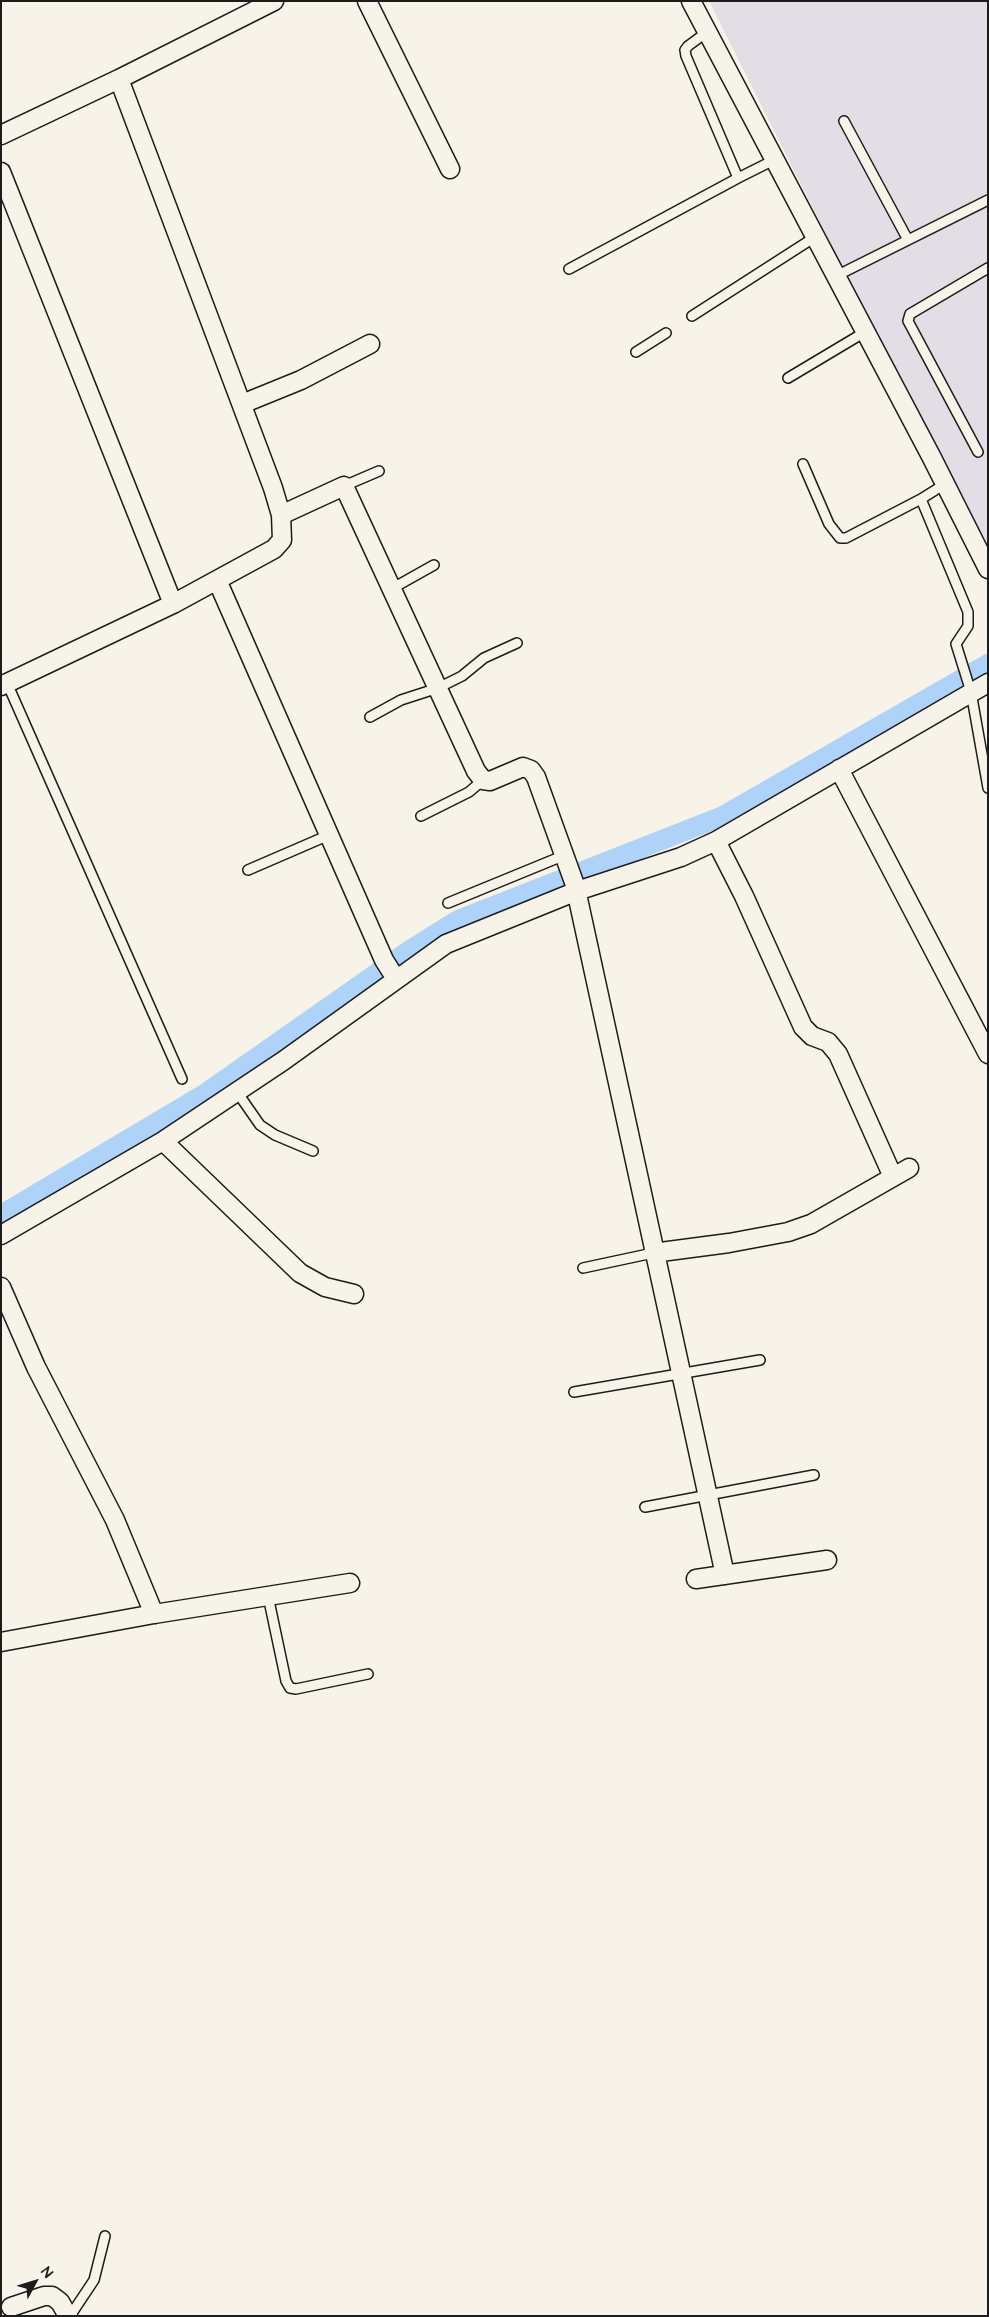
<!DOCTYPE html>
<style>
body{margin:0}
#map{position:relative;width:989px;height:2317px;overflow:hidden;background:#f7f3e8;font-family:"Architects Daughter",sans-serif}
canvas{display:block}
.frame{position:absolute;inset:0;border:2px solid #1c1c1c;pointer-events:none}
.north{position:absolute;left:10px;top:2257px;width:50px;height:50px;-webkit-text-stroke:4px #f7f3e8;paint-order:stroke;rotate:51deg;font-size:14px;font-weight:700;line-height:20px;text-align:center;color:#1c1c1c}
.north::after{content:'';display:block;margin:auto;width:18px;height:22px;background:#1c1c1c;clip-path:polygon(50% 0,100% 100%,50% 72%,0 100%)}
</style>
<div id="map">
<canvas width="989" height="2317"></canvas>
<div class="frame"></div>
<div class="north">N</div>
</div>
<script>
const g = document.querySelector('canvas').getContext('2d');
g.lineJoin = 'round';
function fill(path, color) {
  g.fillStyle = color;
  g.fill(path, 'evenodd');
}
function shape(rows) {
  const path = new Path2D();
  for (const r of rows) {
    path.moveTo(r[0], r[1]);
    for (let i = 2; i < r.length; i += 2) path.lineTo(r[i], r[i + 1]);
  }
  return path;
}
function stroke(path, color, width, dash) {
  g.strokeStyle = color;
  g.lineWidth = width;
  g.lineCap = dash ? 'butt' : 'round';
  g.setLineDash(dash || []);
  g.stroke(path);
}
fill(shape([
 [709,1,988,1,988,558]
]), '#e3dee5');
stroke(shape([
 [1,1215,206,1093,410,950,458,920,723,816,988,664]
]), '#afd3f8', 20);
const service = shape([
 [844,121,908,240],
 [738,178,774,160],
 [569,269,738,178,686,56,685,50,688,46,707,32],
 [836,276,988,200],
 [692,316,815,237],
 [636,352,666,333],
 [788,378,865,332],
 [978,452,908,321,910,314,988,268],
 [803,464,829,524,840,538,846,538,921,499,945,484],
 [344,486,379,471],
 [921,499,968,612,968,626,956,644,971,692,988,788],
 [393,588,434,565],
 [7,683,182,1079],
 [370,717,401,700,438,688,462,676,484,658,517,643],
 [421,816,469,792,483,780],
 [248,870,329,835],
 [448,903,565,855],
 [237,1092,260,1125,275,1135,313,1151],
 [583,1268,653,1253],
 [574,1392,760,1360],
 [645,1507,814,1475],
 [268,1596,286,1681,290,1688,296,1689,368,1674],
 [70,2316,94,2280,105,2236]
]);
const minor = shape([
 [367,1,450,169],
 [691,1,932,458,988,569],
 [1,135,119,79,274,1],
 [1,172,173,604],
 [242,404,301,380,370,344],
 [281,515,344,486,476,771,483,780,490,781,523,767,531,770,536,777,575,885,725,1575],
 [217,580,384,960,396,979],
 [1,686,173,604,274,549,282,540,281,515,273,488,119,79],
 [839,769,988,1054],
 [716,841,744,896,803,1027,812,1036,828,1042,838,1054,893,1177],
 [163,1141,300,1273,325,1287,354,1294],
 [1,1235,163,1141,283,1061,446,944,577,891,681,857,716,841,988,683],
 [653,1253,729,1243,788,1232,811,1224,909,1168],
 [1,1287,36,1367,115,1520,154,1614],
 [696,1579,827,1560],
 [1,1642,154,1614,350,1583],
 [11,2307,44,2296,52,2296,60,2302,68,2316]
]);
stroke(service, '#1c1c1c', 12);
stroke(minor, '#1c1c1c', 21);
stroke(service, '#f7f3e8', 9);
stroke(minor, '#f7f3e8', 18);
</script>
